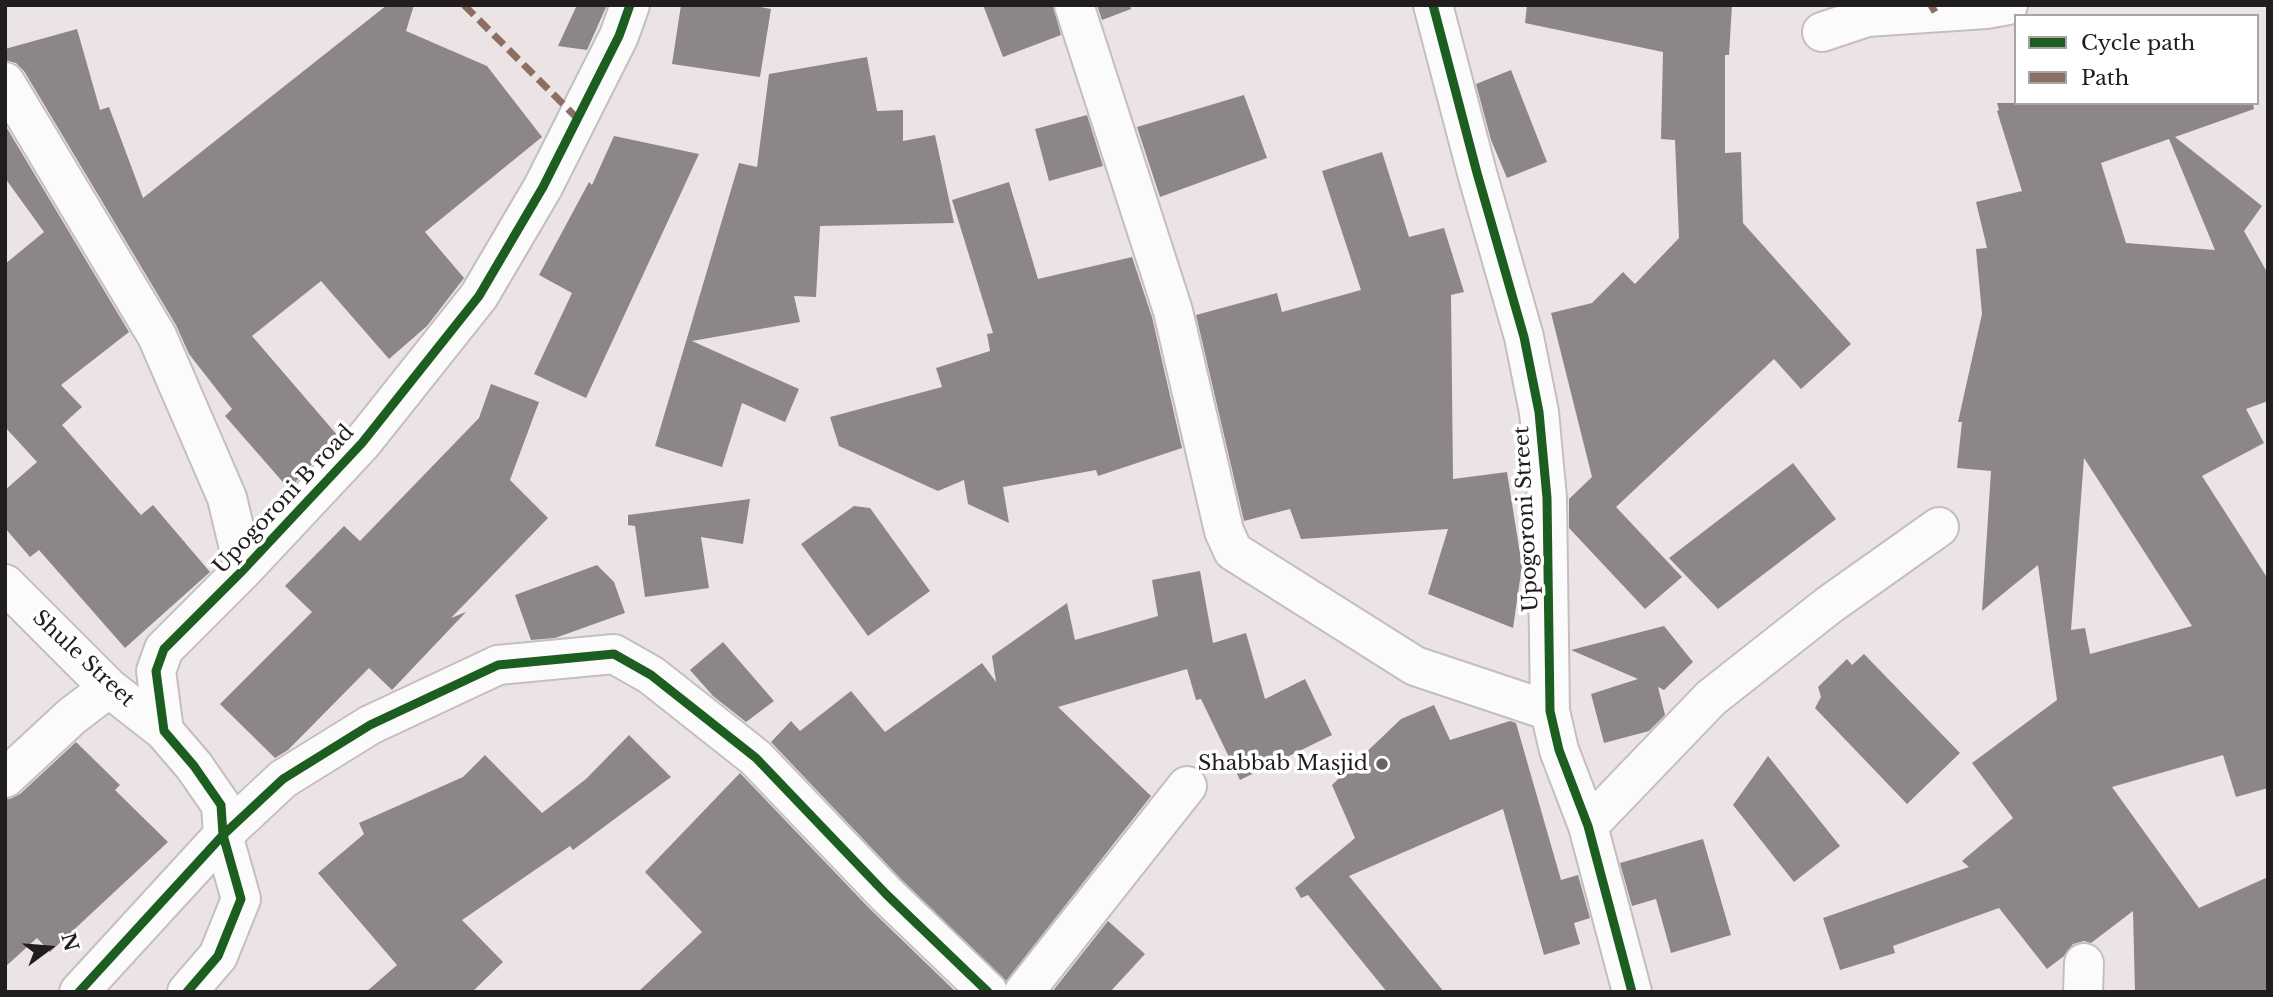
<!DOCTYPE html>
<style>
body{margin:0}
#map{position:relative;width:2273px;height:997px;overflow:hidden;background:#ece3e5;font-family:"Libre Baskerville",serif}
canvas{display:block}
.frame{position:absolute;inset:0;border:7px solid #211c1d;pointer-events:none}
.legend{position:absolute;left:2014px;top:14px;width:245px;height:91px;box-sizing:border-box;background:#fff;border:2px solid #a6a4a5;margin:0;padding:9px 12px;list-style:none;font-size:21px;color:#211c1d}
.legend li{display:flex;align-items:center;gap:14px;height:35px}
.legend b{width:35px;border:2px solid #a6a4a5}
.north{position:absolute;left:14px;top:913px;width:70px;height:70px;-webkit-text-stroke:5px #fff;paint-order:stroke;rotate:74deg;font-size:19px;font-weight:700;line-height:28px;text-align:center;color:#211c1d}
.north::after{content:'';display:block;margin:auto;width:24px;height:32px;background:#211c1d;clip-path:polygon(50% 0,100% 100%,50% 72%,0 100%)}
</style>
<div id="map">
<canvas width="2273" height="997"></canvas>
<div class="frame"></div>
<ul class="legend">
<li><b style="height:9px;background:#1b5e20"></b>Cycle path</li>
<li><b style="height:9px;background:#8d6e63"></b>Path</li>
</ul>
<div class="north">N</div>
</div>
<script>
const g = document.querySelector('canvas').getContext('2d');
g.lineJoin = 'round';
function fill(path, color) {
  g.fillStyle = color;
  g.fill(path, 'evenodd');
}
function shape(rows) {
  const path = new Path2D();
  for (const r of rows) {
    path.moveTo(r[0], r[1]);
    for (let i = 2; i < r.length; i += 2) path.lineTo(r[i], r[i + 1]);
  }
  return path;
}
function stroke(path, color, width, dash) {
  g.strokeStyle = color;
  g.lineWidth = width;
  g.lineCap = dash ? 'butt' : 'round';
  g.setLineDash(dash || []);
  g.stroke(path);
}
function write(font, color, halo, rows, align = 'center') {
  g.font = font + ' "Libre Baskerville",serif';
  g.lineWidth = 7;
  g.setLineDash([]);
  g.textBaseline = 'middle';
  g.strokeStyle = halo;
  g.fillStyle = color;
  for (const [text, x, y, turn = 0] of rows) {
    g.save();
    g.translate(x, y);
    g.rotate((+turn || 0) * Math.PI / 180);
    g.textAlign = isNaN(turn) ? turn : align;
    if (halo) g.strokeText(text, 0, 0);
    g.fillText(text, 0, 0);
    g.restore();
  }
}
fill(shape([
 [387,5,414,5,406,31,487,66,542,137,425,232,464,278,427,326,389,359,321,281,252,336,338,436,289,489,225,416,232,409,189,354,176,325,24,71,16,63,5,60,5,49,77,29,100,110,109,107,143,198],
 [577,5,607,5,587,50,558,46],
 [681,5,750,5,771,9,760,77,672,64],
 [983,5,1053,5,1061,35,1003,57],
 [1097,5,1130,5,1131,9,1102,20],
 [1527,5,1732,5,1729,55,1725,55,1725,153,1741,152,1743,223,1851,344,1801,389,1774,359,1616,507,1682,577,1645,609,1569,528,1569,499,1592,477,1551,313,1592,303,1623,272,1635,284,1679,238,1675,140,1661,139,1663,52,1525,23],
 [867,57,877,111,903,110,903,141,935,135,954,223,820,226,816,297,794,296,800,322,692,341,799,389,785,422,742,403,722,467,655,446,739,163,757,167,769,74],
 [1511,70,1547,162,1507,178,1491,140,1476,84],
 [1244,95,1267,158,1160,197,1137,127],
 [1997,103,2253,103,2254,109,2175,137,2262,206,2244,231,2268,274,2268,401,2246,409,2264,443,2202,476,2268,579,2268,788,2236,797,2223,755,2112,787,2199,908,2268,877,2268,992,2135,992,2133,911,2091,943,2084,941,2073,944,2064,956,2047,969,1999,908,1893,946,1895,953,1840,970,1823,918,1969,867,1962,861,2013,818,1972,763,2057,700,2038,565,1982,611,1991,471,1957,468,1962,422,1958,422,1982,314,1976,249,1987,248,1976,202,2022,191,1997,111,1999,110],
 [2169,139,2215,250,2126,243,2101,163],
 [2084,458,2192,626,2090,654,2085,628,2071,630],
 [1087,115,1103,166,1049,181,1035,129],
 [5,125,129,332,61,385,82,407,62,425,141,515,153,505,210,572,125,648,39,550,30,557,5,528,5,490,37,462,5,427,5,264,44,232,5,178],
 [614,136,699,154,586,398,534,374,572,293,539,275,589,182,592,185],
 [1382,152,1409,237,1444,228,1464,292,1451,295,1453,479,1507,472,1522,566,1513,628,1428,594,1448,529,1301,539,1290,509,1244,521,1196,315,1277,293,1282,312,1361,290,1322,171],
 [1009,182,1038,279,1132,257,1152,317,1182,448,1098,476,1096,470,1003,487,1009,523,968,504,964,480,938,491,839,446,830,417,942,387,936,368,990,351,987,334,993,333,952,200],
 [491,384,539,402,510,480,548,518,451,618,466,612,392,690,369,668,288,750,275,758,220,704,312,612,285,586,344,526,360,541,479,418],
 [1793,463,1836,519,1718,609,1669,558],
 [750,499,743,544,701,537,709,588,645,597,635,526,628,525,628,515],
 [854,506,870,508,930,591,868,636,801,544],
 [597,565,614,582,625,613,555,638,531,640,515,595],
 [1200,571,1213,643,1246,633,1265,699,1305,679,1332,735,1240,780,1201,699,1196,700,1187,669,1058,707,1151,796,1006,981,901,879,771,742,791,721,800,731,851,691,885,732,982,663,996,682,992,656,1067,603,1075,640,1158,616,1152,580],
 [1664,626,1693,662,1664,690,1658,687,1665,715,1649,731,1604,743,1591,694,1638,679,1571,650],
 [723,642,774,701,746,722,713,696,690,670],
 [1864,654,1960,753,1907,804,1815,708,1821,697,1818,687,1847,659,1852,665],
 [1434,705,1450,740,1510,721,1516,723,1561,880,1578,875,1590,918,1574,923,1580,944,1544,955,1503,809,1349,876,1444,992,1387,992,1308,895,1301,898,1295,888,1355,838,1332,785,1401,719],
 [629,735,671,777,573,850,570,846,462,920,503,962,472,992,366,992,397,965,318,873,364,834,359,823,463,777,485,755,542,813,586,779],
 [76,742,120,785,115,790,168,842,50,952,37,938,5,967,5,799,10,799,20,794],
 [1768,756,1840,846,1794,882,1733,805],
 [740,773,870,909,956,992,638,992,702,932,645,872],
 [1703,839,1731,935,1671,953,1656,899,1632,906,1620,863],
 [1108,921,1145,954,1110,992,1052,992]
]), '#8c8687');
const minor = shape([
 [1074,5,1173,311,1224,531,1233,551,1415,666,1550,711],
 [1433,5,1477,173,1524,337,1539,412,1547,498,1550,711,1559,750,1588,826,1632,992],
 [1822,32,1867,17,1986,9,2008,5],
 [5,82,157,336,227,498,244,569],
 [5,584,109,688,164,731],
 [5,778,72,716,109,688],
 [1588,826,1711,698,1829,605,1939,527],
 [79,992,223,835,221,805,194,766,164,731,156,671,164,649,244,569,362,443,479,296,543,187,619,36,630,5],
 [187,992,218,956,241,899,223,835,283,779,370,725,498,665,614,654,651,675,756,758,886,894,988,992],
 [1024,992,1187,786],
 [2083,992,2084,963]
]);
stroke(minor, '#c5bebf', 42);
stroke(minor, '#fcfbfb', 38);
stroke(shape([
 [464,5,577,118],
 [1931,5,1935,12]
]), '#8d6e63', 7, [14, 7]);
stroke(shape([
 [1433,5,1477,173,1524,337,1539,412,1547,498,1550,711,1559,750,1588,826,1632,992],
 [79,992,223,835,221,805,194,766,164,731,156,671,164,649,244,569,362,443,479,296,543,187,619,36,630,5],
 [187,992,218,956,241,899,223,835,283,779,370,725,498,665,614,654,651,675,756,758,886,894,988,992]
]), '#1b5e20', 9);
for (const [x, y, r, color] of [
 [1382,764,7,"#686263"]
]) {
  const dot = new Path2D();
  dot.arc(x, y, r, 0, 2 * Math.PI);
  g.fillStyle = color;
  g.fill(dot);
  stroke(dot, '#fff', 2.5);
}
write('21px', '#211c1d', '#fff', [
 ["Upogoroni B road",284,500,-47],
 ["Upogoroni Street",1527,519,-93],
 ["Shule Street",83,659,43]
]);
write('21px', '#211c1d', '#fff', [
 ["Shabbab Masjid",1368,764]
], 'right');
</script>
